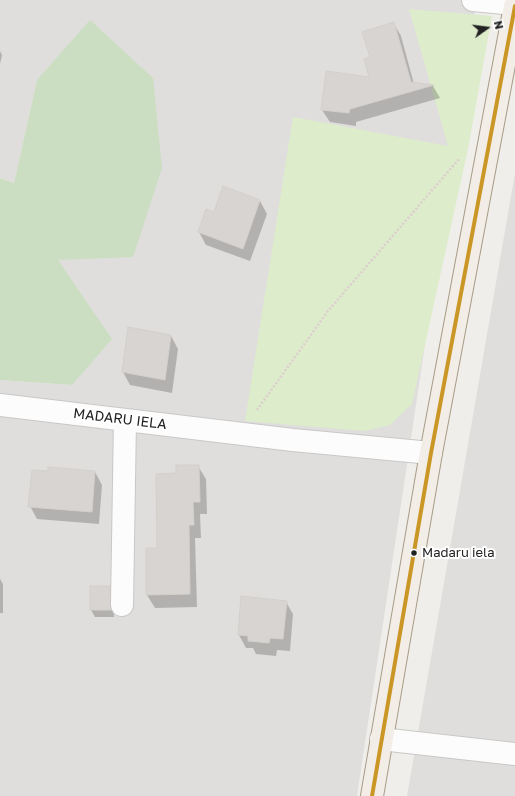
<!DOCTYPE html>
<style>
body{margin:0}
#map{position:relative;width:515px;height:796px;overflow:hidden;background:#f0eeeb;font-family:"Golos Text",sans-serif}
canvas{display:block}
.north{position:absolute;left:467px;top:8px;width:40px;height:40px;-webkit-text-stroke:3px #fff;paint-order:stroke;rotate:76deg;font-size:11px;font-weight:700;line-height:16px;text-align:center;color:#222}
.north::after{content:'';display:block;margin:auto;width:14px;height:18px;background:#222;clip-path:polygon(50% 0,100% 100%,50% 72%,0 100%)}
</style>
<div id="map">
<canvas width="515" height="796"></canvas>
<div class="north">N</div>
</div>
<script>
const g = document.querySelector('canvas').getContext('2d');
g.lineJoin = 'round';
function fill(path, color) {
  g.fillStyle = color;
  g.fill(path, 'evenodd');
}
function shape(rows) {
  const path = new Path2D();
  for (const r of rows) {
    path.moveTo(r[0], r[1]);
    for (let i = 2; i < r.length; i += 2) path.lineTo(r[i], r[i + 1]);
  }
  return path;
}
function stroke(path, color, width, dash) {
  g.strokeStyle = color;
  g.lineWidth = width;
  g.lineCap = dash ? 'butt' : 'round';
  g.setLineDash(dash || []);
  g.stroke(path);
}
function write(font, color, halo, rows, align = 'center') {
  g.font = font + ' "Golos Text",sans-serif';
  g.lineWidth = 4;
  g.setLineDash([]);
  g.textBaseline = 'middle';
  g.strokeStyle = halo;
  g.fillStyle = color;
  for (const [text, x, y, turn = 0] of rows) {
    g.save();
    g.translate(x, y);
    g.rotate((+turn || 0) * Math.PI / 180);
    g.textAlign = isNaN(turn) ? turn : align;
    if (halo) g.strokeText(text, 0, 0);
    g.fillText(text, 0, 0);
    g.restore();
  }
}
fill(shape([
 [0,0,477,0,357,796,0,796,0,380,72,385,37,80,14,183,0,178],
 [515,173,515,796,407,796]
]), '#dfdedc');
fill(shape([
 [409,9,492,16,468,149,412,404,390,425,364,431,245,421,293,117,448,146]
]), '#ddeccb');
fill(shape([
 [90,20,153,78,162,168,133,257,58,260,112,339,72,385,0,380,0,178,14,183,37,80]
]), '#cbdec1');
fill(shape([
 [394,24,401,36,414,84,433,86,440,98,356,122,356,126,330,122,322,110,370,78,371,58],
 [0,51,2,55,0,64],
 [224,188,260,201,267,214,250,261,206,245,199,232,207,210,214,213],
 [129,329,171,336,178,349,172,393,130,385,123,372],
 [198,466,206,479,207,514,200,514,201,538,195,538,197,607,155,608,147,595,177,474],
 [95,472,102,485,99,524,37,519,30,506],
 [0,579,3,584,3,613,0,613],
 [91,587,109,587,113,593,114,617,95,617,91,610],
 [286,602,293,614,290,651,277,650,276,656,256,654,253,648,246,648,239,635]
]), '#0003');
const building = shape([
 [394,22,411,82,434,85,350,109,349,113,321,110,326,71,369,77,364,59,370,57,362,32,394,22],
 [223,186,260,200,243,249,198,232,206,209,214,212,223,186],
 [128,327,171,335,165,380,122,372,128,327],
 [176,465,199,465,200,502,193,502,194,525,189,525,190,594,146,595,146,548,157,548,156,474,176,473,176,465],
 [48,467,95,471,92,512,28,507,32,470,48,471,48,467],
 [90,586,110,586,111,610,90,610,90,586],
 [241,596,287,601,283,639,270,638,269,643,248,641,248,636,238,635,241,596]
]);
fill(building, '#d7d4d2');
stroke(building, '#d3d0cc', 1);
const minor = shape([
 [473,0,515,4],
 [0,405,293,440,431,453],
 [122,605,125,420],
 [381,739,515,754]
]);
const major = shape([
 [372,796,431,453,515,6]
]);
stroke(minor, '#c9c8c7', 24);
stroke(major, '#a79c86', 24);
stroke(shape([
 [257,410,328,311,459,159]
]), '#dccecd', 2.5, [2, 2]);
stroke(minor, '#fdfcfc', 22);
stroke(major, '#f3ede7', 22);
stroke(shape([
 [372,796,431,453,515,6]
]), '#ca9726', 4);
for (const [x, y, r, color] of [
 [414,553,3.5,"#222"]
]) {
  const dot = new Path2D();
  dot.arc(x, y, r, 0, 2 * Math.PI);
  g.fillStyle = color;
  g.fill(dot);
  stroke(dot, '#fff', 1.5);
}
write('13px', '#222', '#fff', [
 ["Madaru iela",422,553]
], 'left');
write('14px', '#222', '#fff', [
 ["MADARU IELA",120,419,7]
]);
</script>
